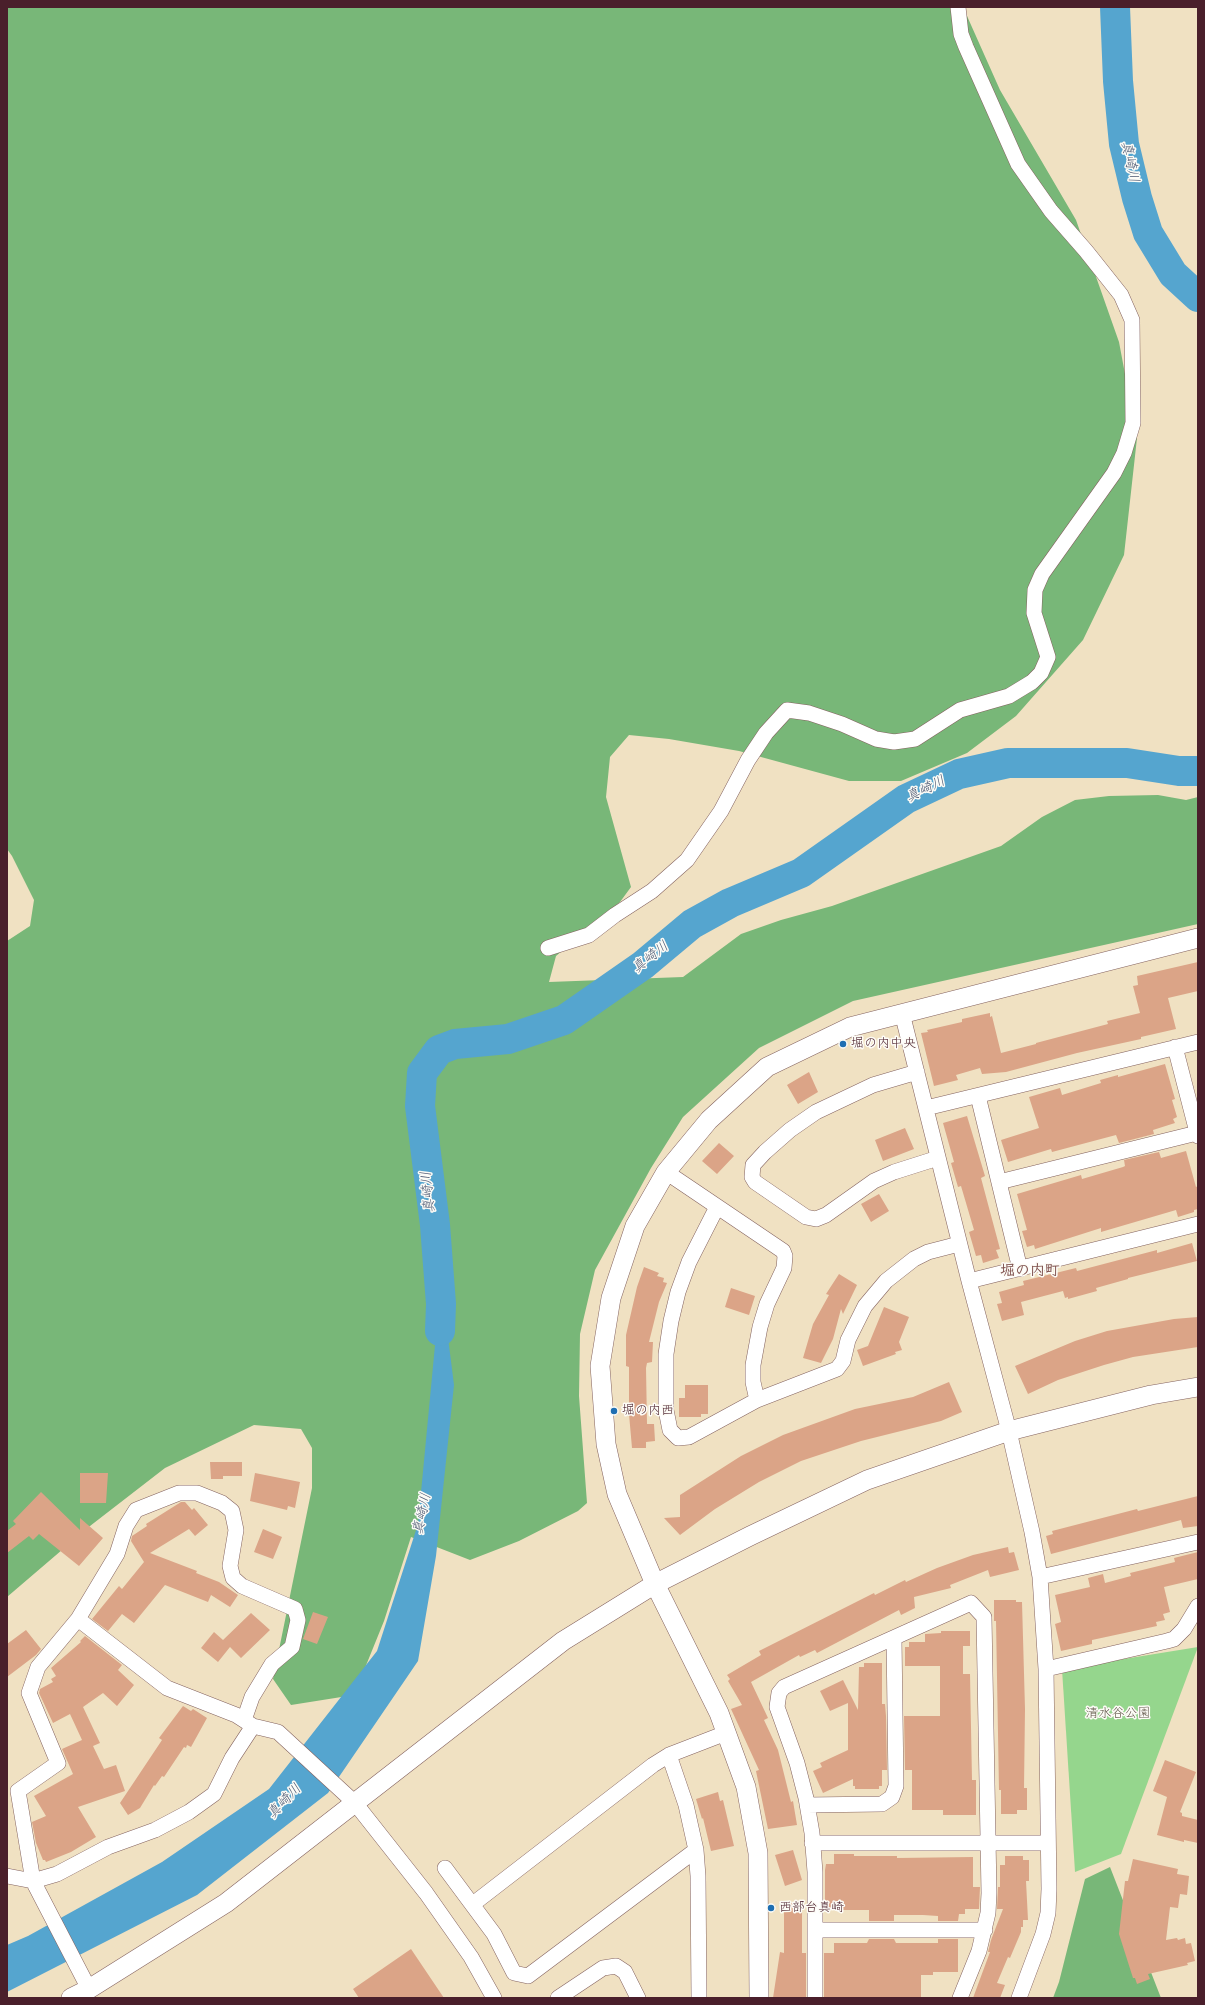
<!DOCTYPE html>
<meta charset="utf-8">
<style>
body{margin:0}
#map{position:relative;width:1205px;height:2005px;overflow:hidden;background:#f0e1c2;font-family:Mynerve,sans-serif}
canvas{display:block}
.frame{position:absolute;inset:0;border:8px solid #4a1f2b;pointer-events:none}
</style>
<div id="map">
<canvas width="1205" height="2005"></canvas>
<div class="frame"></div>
</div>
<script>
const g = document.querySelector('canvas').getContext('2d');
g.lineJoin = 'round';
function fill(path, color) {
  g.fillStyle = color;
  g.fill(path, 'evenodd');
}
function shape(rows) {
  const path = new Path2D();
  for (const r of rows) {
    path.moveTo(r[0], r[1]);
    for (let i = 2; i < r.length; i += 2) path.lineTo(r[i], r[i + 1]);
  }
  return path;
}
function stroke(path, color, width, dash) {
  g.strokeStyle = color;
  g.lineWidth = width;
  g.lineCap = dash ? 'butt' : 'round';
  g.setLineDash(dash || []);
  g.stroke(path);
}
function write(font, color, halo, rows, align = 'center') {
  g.font = font + ' Mynerve,"Klee One",sans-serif';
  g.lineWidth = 3;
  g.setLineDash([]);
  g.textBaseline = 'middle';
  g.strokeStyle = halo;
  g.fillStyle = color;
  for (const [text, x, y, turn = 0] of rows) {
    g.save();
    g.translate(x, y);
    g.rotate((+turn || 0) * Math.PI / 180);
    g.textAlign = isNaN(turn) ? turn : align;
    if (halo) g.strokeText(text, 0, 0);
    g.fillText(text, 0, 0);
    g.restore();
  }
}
fill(shape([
 [1198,1647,1121,1854,1075,1872,1062,1669]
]), '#95d68d');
fill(shape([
 [7,7,963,7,1000,90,1076,220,1119,342,1137,438,1124,555,1083,640,1016,716,967,753,901,781,849,781,739,751,669,739,629,735,610,757,606,797,631,887,620,902,556,956,549,982,683,977,741,934,781,920,832,906,1001,846,1042,817,1075,800,1109,796,1158,795,1186,800,1198,797,1198,924,853,1001,759,1048,683,1117,651,1168,595,1270,580,1334,579,1396,587,1503,578,1511,519,1541,470,1560,411,1537,384,1621,354,1695,291,1705,273,1679,312,1488,312,1448,301,1429,254,1425,165,1468,90,1526,7,1597,7,941,30,926,34,900,12,856,7,849],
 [1110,1867,1161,1998,1053,1998,1059,1982,1085,1879]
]), '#78b778');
fill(shape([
 [441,1282,454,1385,436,1556,418,1661,328,1793,197,1895,7,1992,7,1945,28,1936,162,1862,269,1789,377,1651,418,1524]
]), '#55a5cf');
stroke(shape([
 [1115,7,1118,81,1124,144,1137,198,1148,233,1173,274,1198,297],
 [440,1331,441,1304,435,1225,420,1106,422,1073,439,1050,455,1044,508,1039,564,1020,643,965,692,924,730,903,801,873,906,799,959,774,1008,763,1127,763,1179,771,1198,771]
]), '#55a5cf', 30);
fill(shape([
 [1198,962,1198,991,1168,998,1176,1029,1141,1037,1141,1039,1077,1053,1006,1072,982,1074,980,1068,956,1075,958,1080,934,1086,921,1033,928,1032,927,1030,962,1022,962,1019,990,1013,990,1017,992,1016,1001,1053,1036,1044,1036,1043,1108,1024,1107,1021,1140,1013,1133,986,1138,985,1137,976],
 [1165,1064,1175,1099,1172,1100,1177,1117,1173,1119,1175,1123,1153,1130,1154,1134,1119,1143,1116,1135,1052,1152,1051,1149,1008,1162,1001,1140,1039,1128,1029,1097,1060,1088,1062,1095,1101,1083,1100,1080,1118,1075,1118,1077],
 [809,1072,818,1092,798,1104,787,1085],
 [967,1116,985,1176,981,1178,1000,1249,996,1250,999,1258,983,1263,981,1255,976,1256,969,1232,974,1230,961,1186,958,1187,951,1163,954,1162,943,1123],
 [905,1128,914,1149,883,1161,875,1140],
 [719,1143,734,1156,717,1174,702,1161],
 [1186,1151,1196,1187,1198,1186,1198,1209,1194,1210,1194,1212,1178,1217,1176,1210,1101,1232,1101,1228,1035,1249,1034,1245,1027,1247,1022,1231,1027,1230,1017,1194,1081,1175,1082,1179,1123,1167,1125,1166,1124,1160,1159,1152,1161,1158],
 [879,1194,889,1211,871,1222,861,1204],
 [1192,1243,1197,1261,1128,1278,1128,1279,1096,1288,1097,1291,1068,1299,1068,1297,1065,1298,1063,1291,1021,1302,1024,1315,1002,1321,997,1304,1002,1303,999,1292,1024,1285,1023,1281,1076,1268,1077,1271,1157,1250,1157,1253],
 [644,1267,659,1273,657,1276,664,1278,663,1282,667,1283,659,1302,649,1342,653,1342,652,1362,647,1363,646,1368,647,1424,654,1424,655,1441,646,1442,646,1448,632,1448,629,1414,629,1367,626,1366,626,1335,637,1287],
 [839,1274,857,1285,843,1314,841,1309,833,1339,821,1363,803,1358,813,1324,829,1295,826,1294],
 [731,1288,755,1296,749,1315,725,1307],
 [884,1307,909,1317,899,1342,902,1350,895,1352,896,1354,863,1366,857,1350,868,1346],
 [1198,1317,1198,1347,1133,1357,1104,1365,1058,1380,1028,1394,1015,1366,1075,1341,1107,1331,1174,1319],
 [949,1382,962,1412,941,1421,861,1441,801,1461,759,1482,715,1509,680,1535,664,1518,680,1517,680,1495,741,1456,783,1435,855,1409,913,1397],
 [685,1385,708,1385,708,1414,701,1414,701,1417,679,1417,679,1398,685,1398],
 [210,1462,242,1462,242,1476,223,1476,223,1479,211,1479],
 [80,1473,108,1473,106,1503,80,1503],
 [255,1473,300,1482,295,1508,288,1506,287,1510,250,1501],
 [41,1492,80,1530,80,1518,103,1538,79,1566,39,1534,33,1540,29,1536,7,1553,7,1531,16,1524,13,1521],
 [1198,1496,1198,1526,1183,1528,1181,1520,1051,1554,1046,1536,1053,1534,1052,1531,1137,1509,1138,1511],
 [181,1502,185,1502,192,1510,194,1508,208,1525,195,1536,189,1529,150,1553,197,1571,196,1573,219,1582,238,1595,230,1607,211,1595,208,1602,165,1585,134,1623,122,1614,108,1631,92,1619,119,1586,122,1589,144,1562,131,1541,132,1536,147,1526,146,1524],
 [263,1529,282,1537,273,1559,254,1552],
 [1008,1547,1009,1553,1014,1552,1019,1570,990,1577,988,1570,950,1585,951,1588,914,1597,915,1608,901,1615,899,1610,817,1653,815,1650,800,1657,799,1655,751,1682,768,1718,764,1720,778,1750,791,1802,793,1801,797,1825,768,1829,756,1771,759,1770,731,1709,742,1705,728,1681,730,1679,727,1675,761,1655,759,1651,874,1593,875,1595,905,1580,906,1582,937,1568,973,1555],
 [1198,1552,1198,1579,1164,1587,1170,1612,1163,1614,1165,1620,1156,1622,1157,1626,1092,1640,1092,1644,1061,1651,1055,1624,1061,1622,1055,1595,1090,1587,1088,1578,1103,1574,1105,1583,1131,1576,1130,1573,1175,1562,1174,1558],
 [994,1600,1016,1600,1016,1602,1022,1602,1025,1709,1024,1788,1027,1788,1027,1810,1017,1810,1017,1814,1001,1814,1001,1790,999,1790,996,1621,994,1621],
 [313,1612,328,1617,317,1644,303,1639],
 [251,1613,270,1630,241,1658,230,1647,218,1662,201,1648,214,1632,223,1640],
 [26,1630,41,1649,36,1655,7,1677,7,1644],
 [941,1631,970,1631,970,1646,963,1646,963,1674,970,1674,972,1780,976,1780,976,1815,943,1815,943,1810,912,1810,912,1770,905,1770,904,1716,940,1716,940,1666,905,1666,905,1647,909,1647,909,1642,925,1642,925,1634,941,1633],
 [85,1636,122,1665,118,1670,134,1685,117,1706,103,1693,83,1707,100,1743,93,1746,104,1769,116,1765,125,1791,78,1807,96,1837,71,1852,46,1862,45,1860,43,1860,36,1843,32,1822,46,1816,34,1796,73,1774,62,1749,82,1740,70,1714,53,1723,39,1693,40,1689,53,1682,51,1679,56,1676,51,1668,81,1642,80,1641],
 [864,1663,882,1663,882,1704,885,1704,886,1716,887,1770,882,1770,882,1786,879,1786,879,1789,855,1789,855,1786,853,1786,853,1779,823,1793,813,1771,822,1767,820,1763,848,1750,848,1703,830,1711,820,1691,843,1680,858,1710,859,1667,864,1667],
 [183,1706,191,1711,193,1709,207,1718,191,1747,187,1745,186,1748,184,1747,164,1777,162,1776,155,1786,154,1785,140,1808,128,1815,120,1803,162,1740,159,1738],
 [1165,1760,1196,1772,1180,1812,1182,1813,1182,1816,1198,1820,1198,1843,1184,1840,1184,1842,1157,1835,1167,1797,1153,1791],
 [718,1792,720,1801,723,1800,734,1846,711,1851,703,1818,702,1819,696,1799],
 [793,1850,802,1880,785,1886,775,1855],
 [834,1854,854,1854,854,1856,897,1856,897,1858,973,1857,973,1887,980,1887,979,1909,965,1909,965,1914,959,1914,958,1921,938,1921,938,1916,923,1915,894,1915,894,1921,869,1921,869,1910,825,1910,825,1870,826,1864,834,1864],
 [1005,1856,1023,1856,1023,1860,1029,1860,1029,1881,1026,1881,1028,1920,1023,1920,1023,1927,1021,1927,1021,1932,1010,1958,1008,1957,997,1983,1005,1985,1000,1998,973,1998,990,1952,988,1952,991,1940,1003,1909,997,1909,998,1887,1000,1887,1000,1865,1005,1865],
 [1133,1859,1178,1869,1177,1874,1189,1876,1187,1895,1180,1894,1178,1908,1170,1907,1166,1940,1177,1938,1178,1940,1185,1938,1186,1944,1191,1943,1195,1961,1187,1963,1188,1965,1148,1974,1150,1979,1137,1984,1135,1978,1133,1978,1119,1934,1125,1881,1128,1881],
 [784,1903,802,1903,802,1953,806,1953,806,1998,773,1998,780,1952,784,1953],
 [869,1939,894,1939,896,1943,938,1943,938,1939,958,1939,958,1972,933,1972,933,1975,921,1975,921,1998,824,1998,824,1953,834,1953,834,1943,867,1943],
 [411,1949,444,1998,359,1998,353,1989]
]), '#dba487');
const minor = shape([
 [548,948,589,935,615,915,652,891,687,860,721,811,748,760,766,733,787,710,809,713,842,724,876,739,894,742,915,739,960,710,1009,696,1032,682,1041,673,1048,657,1034,613,1035,590,1042,574,1114,473,1124,453,1133,423,1132,320,1121,295,1086,251,1051,211,1018,164,966,47,961,34,958,7],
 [902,1013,969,1281,1009,1431,1032,1532,1040,1577,1046,1669,1049,1889,1048,1913,1043,1934,1019,1998],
 [1175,1047,1198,1136],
 [917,1072,873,1085,816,1112,790,1130,765,1152,753,1165,752,1177,755,1182,806,1217,816,1219,826,1215,874,1181,894,1172,938,1158],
 [978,1096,1020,1269],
 [926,1108,1198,1042],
 [666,1172,783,1251,785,1256,784,1268,767,1304,760,1327,753,1365,753,1382,757,1400],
 [999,1182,1197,1133],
 [717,1207,689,1262,678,1292,671,1321,666,1354,666,1410,670,1430,678,1438,689,1437,757,1400,837,1369,843,1361,848,1340,865,1306,886,1281,914,1259,928,1252,959,1244],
 [969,1281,1198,1224],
 [1040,1577,1198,1542],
 [78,1619,117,1554,126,1526,136,1510,179,1493,197,1493,222,1503,232,1511,236,1530,230,1566,233,1578,242,1586,295,1609,298,1620,292,1647,272,1664,252,1697,244,1720],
 [1046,1669,1167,1641,1174,1639,1184,1629,1198,1606],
 [669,1755,686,1805,696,1850,698,1876,699,1998],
 [807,1805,882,1804,892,1797,896,1786,894,1638],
 [812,1843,1048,1843],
 [445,1868,494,1934,514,1973,528,1976,696,1850],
 [7,1876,33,1881,57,1874,108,1847,155,1830,189,1812,214,1794,232,1758,253,1726],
 [473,1904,653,1765,669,1755,726,1733],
 [815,1930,985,1930],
 [89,1989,33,1881,18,1791,58,1763,29,1693,38,1667,78,1619,167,1688,236,1715,253,1726,278,1732,355,1803,426,1893,471,1957,494,1998],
 [558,1998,603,1968,616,1966,625,1972,638,1998],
 [815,1998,815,1872,812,1833,806,1798,797,1763,777,1707,779,1693,784,1687,971,1603,984,1617,989,1893,988,1913,979,1951,960,1998]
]);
const tertiary = shape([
 [71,1998,89,1989,226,1903,563,1641,655,1584,750,1536,867,1480,1009,1431,1151,1395,1198,1387],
 [759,1998,758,1853,746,1787,719,1713,655,1584,617,1494,606,1444,600,1366,611,1298,635,1226,666,1172,709,1120,767,1067,850,1027,1198,938]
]);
stroke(minor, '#846360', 16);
stroke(tertiary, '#846360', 20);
stroke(minor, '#fff', 15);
stroke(tertiary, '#fff', 19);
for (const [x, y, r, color] of [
 [843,1044,4,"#1f6fb2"],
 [614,1411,4,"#1f6fb2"],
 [771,1908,4,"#1f6fb2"]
]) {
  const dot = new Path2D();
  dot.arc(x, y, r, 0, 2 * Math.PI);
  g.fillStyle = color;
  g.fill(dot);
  stroke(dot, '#fdfcf7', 1.5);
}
write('13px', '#4a1f2b', '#fdfcf7', [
 ["堀の内中央",851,1044],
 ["堀の内西",622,1411],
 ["西部台真崎",779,1908]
], 'left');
write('13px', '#605648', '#fdfcf7', [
 ["清水谷公園",1118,1714]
]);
write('italic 14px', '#4f5b75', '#fdfcf7', [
 ["真崎川",1129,162,78],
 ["真崎川",926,790,-26],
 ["真崎川",651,958,-38],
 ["真崎川",429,1192,-96],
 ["真崎川",423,1514,-78],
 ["真崎川",285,1802,-46]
]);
write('bold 15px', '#7d4e4b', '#fdfcf7', [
 ["堀の内町",1030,1272]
]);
</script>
